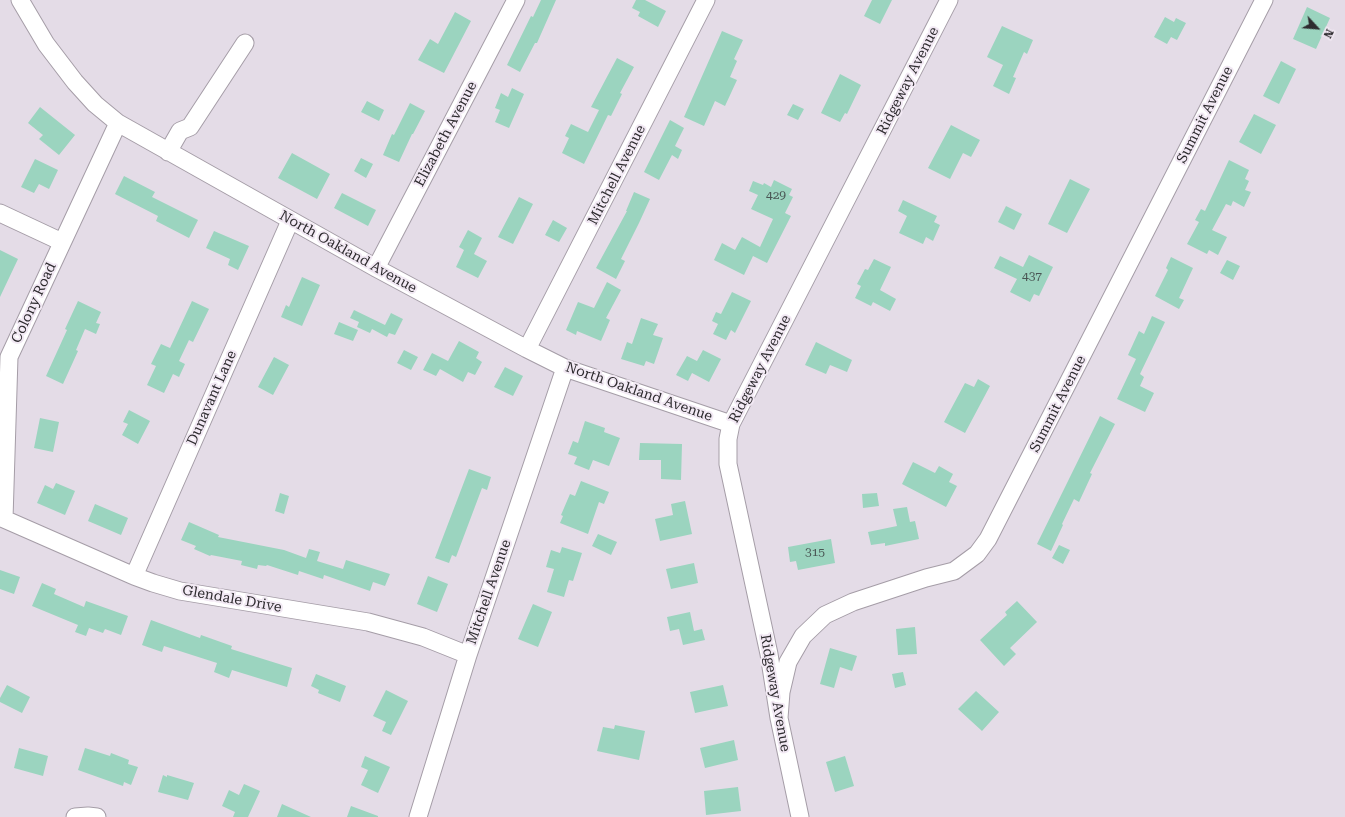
<!DOCTYPE html>
<style>
body{margin:0}
#map{position:relative;width:1345px;height:817px;overflow:hidden;background:#e4dce7;font-family:"Roboto Serif",serif}
canvas{display:block}
.north{position:absolute;left:1297px;top:8px;width:40px;height:40px;-webkit-text-stroke:3px #f2e9f4;paint-order:stroke;rotate:116deg;font-size:11px;font-weight:700;line-height:16px;text-align:center;color:#2e2b2f}
.north::after{content:'';display:block;margin:auto;width:14px;height:18px;background:#2e2b2f;clip-path:polygon(50% 0,100% 100%,50% 72%,0 100%)}
</style>
<div id="map">
<canvas width="1345" height="817"></canvas>
<div class="north">N</div>
</div>
<script>
const g = document.querySelector('canvas').getContext('2d');
g.lineJoin = 'round';
function fill(path, color) {
  g.fillStyle = color;
  g.fill(path, 'evenodd');
}
function shape(rows) {
  const path = new Path2D();
  for (const r of rows) {
    path.moveTo(r[0], r[1]);
    for (let i = 2; i < r.length; i += 2) path.lineTo(r[i], r[i + 1]);
  }
  return path;
}
function stroke(path, color, width, dash) {
  g.strokeStyle = color;
  g.lineWidth = width;
  g.lineCap = dash ? 'butt' : 'round';
  g.setLineDash(dash || []);
  g.stroke(path);
}
function write(font, color, halo, rows, align = 'center') {
  g.font = font + ' "Roboto Serif",serif';
  g.lineWidth = 4;
  g.setLineDash([]);
  g.textBaseline = 'middle';
  g.strokeStyle = halo;
  g.fillStyle = color;
  for (const [text, x, y, turn = 0] of rows) {
    g.save();
    g.translate(x, y);
    g.rotate((+turn || 0) * Math.PI / 180);
    g.textAlign = isNaN(turn) ? turn : align;
    if (halo) g.strokeText(text, 0, 0);
    g.fillText(text, 0, 0);
    g.restore();
  }
}
fill(shape([
 [541,0,556,0,537,43,535,43,520,72,507,65,531,16,533,17],
 [636,0,645,0,666,11,658,27,638,16,640,12,632,8],
 [872,0,892,0,880,24,864,16],
 [1307,7,1330,18,1316,49,1293,39],
 [455,12,471,21,444,73,418,60,430,39,438,44],
 [1165,17,1174,22,1176,18,1186,23,1177,40,1171,37,1167,44,1154,37],
 [1002,26,1033,40,1027,54,1024,52,1013,77,1016,78,1009,94,993,86,1003,65,987,57],
 [722,31,743,40,734,59,737,61,730,77,737,80,725,106,715,101,704,126,684,117],
 [617,58,634,67,620,93,622,94,611,116,608,115,584,164,562,153,569,138,565,136,571,124,588,132,599,110,591,107],
 [1281,61,1296,69,1279,104,1263,96],
 [840,74,861,85,847,114,845,113,840,122,821,113],
 [512,88,524,94,509,128,495,122,500,110,495,108,501,93,508,97],
 [367,101,384,110,379,121,361,112],
 [410,103,425,111,413,134,412,134,399,162,383,155,392,134,394,135],
 [793,104,804,109,798,120,787,115],
 [40,107,75,135,59,155,39,139,43,135,28,123],
 [1254,114,1276,125,1261,154,1239,142],
 [670,120,684,128,675,146,682,150,678,159,672,155,659,180,644,172],
 [951,125,980,140,971,157,963,153,950,179,928,168],
 [292,153,330,174,317,199,278,178],
 [361,158,373,164,366,178,354,171],
 [35,159,58,170,49,189,39,184,34,193,21,187],
 [1229,160,1249,170,1245,179,1249,181,1245,190,1251,192,1244,207,1233,201,1231,206,1226,204,1212,230,1227,237,1218,255,1209,250,1207,254,1187,244,1199,222,1195,220,1201,209,1205,211],
 [124,176,155,192,152,197,198,220,189,238,156,221,158,216,115,194],
 [1070,179,1090,189,1067,233,1048,224],
 [774,180,792,189,789,195,793,197,785,213,791,216,767,263,753,256,744,275,714,260,722,243,735,250,742,237,760,247,773,219,751,209,758,195,749,191,753,181,763,185,764,183,771,187],
 [634,192,650,199,639,223,621,259,625,261,616,279,596,268,627,211,626,211],
 [342,193,376,210,368,226,334,208],
 [519,197,533,204,513,244,498,237],
 [903,200,937,216,934,222,940,225,933,241,926,237,923,244,899,233,907,216,898,211],
 [1006,206,1022,214,1014,230,998,222],
 [553,220,567,228,559,242,545,235],
 [468,230,482,238,474,254,487,261,478,278,456,267,464,250,459,247],
 [214,231,249,246,238,270,228,265,230,259,206,248],
 [0,250,18,259,0,297],
 [1029,255,1053,267,1039,296,1034,294,1030,302,1010,292,1017,279,994,268,1000,256,1023,267],
 [1171,257,1193,268,1179,298,1184,300,1179,309,1155,296,1168,270,1166,268],
 [874,259,891,267,880,290,896,299,890,311,873,302,871,306,855,298,861,286,857,284,865,269,868,270],
 [1227,260,1240,266,1233,280,1220,273],
 [302,277,320,285,302,326,281,317,286,305,289,307],
 [607,282,621,290,606,318,610,320,601,341,577,331,576,335,566,330,578,302,594,308],
 [732,292,751,301,735,333,731,330,726,340,713,334,718,324,712,321,716,312,721,314],
 [78,301,101,312,96,323,100,324,96,334,85,329,76,350,78,351,63,384,46,376,67,330,65,329],
 [192,301,209,309,193,342,189,340,179,361,185,364,179,377,173,374,164,393,147,385,156,366,151,364,161,344,170,348],
 [354,310,385,325,391,313,403,319,395,335,389,333,387,337,372,329,370,333,357,327,359,322,350,318],
 [1152,316,1165,322,1140,374,1144,377,1140,386,1154,393,1145,412,1117,399,1136,359,1128,355,1139,331,1144,334],
 [641,318,658,324,653,335,663,338,654,364,646,361,644,366,621,359,627,342,632,344],
 [339,322,358,330,353,341,334,334],
 [459,341,479,352,476,358,482,362,475,375,468,372,463,382,440,369,436,376,423,370,432,353,448,361],
 [816,342,852,360,847,372,830,365,826,374,805,365],
 [404,350,418,357,411,370,397,363],
 [703,350,721,359,709,382,692,373,688,381,676,375,687,356,697,361],
 [274,357,289,365,273,395,258,387],
 [505,367,523,376,513,396,494,387],
 [978,379,990,386,965,433,944,422,965,383,974,387],
 [129,410,150,421,138,444,122,435,128,424,123,422],
 [1100,416,1115,424,1090,473,1092,474,1079,502,1074,499,1062,524,1063,525,1051,551,1037,544],
 [40,418,59,422,53,452,34,448],
 [585,421,605,428,604,432,620,438,609,466,593,460,589,470,574,464,577,457,568,454,573,441,578,443],
 [640,443,682,444,681,480,661,479,661,460,639,460],
 [913,462,935,473,939,466,953,474,949,482,957,486,946,507,902,484],
 [469,469,491,477,487,490,482,488,456,557,452,555,449,563,435,558],
 [581,481,609,492,604,504,599,502,588,534,560,523,563,516,561,515,570,494,575,496],
 [56,483,75,491,65,515,37,503,45,485,53,489],
 [280,493,289,496,284,514,275,511],
 [877,493,879,506,863,508,862,494],
 [685,501,692,534,660,541,655,519,673,515,671,504],
 [95,504,128,518,121,535,88,521],
 [907,507,910,522,915,521,919,539,885,546,885,543,871,545,868,532,897,526,893,509],
 [189,522,219,535,218,537,284,550,306,558,309,549,320,552,317,561,343,569,346,560,390,574,385,586,373,582,370,591,324,575,323,579,299,571,298,575,267,565,266,566,258,565,257,569,241,565,242,561,211,555,210,556,194,549,196,546,181,540],
 [598,534,617,542,611,555,592,546],
 [831,539,835,563,798,570,796,561,790,562,788,547],
 [1059,545,1070,550,1063,564,1052,558],
 [562,547,582,553,573,581,569,580,564,597,547,592,554,569,546,567,551,550,560,553],
 [694,563,698,583,671,589,666,569],
 [0,570,20,577,14,594,0,589],
 [428,576,448,584,437,612,417,604],
 [42,583,56,589,54,594,84,607,86,601,128,616,121,635,105,629,103,633,89,628,86,636,75,632,78,625,32,606],
 [1017,601,1037,622,1010,648,1016,654,1004,666,980,640,1007,615,1005,612],
 [533,604,552,612,538,647,518,639],
 [690,612,694,631,702,629,705,640,683,645,679,629,670,631,667,617],
 [151,620,200,638,201,635,232,646,231,649,292,668,287,687,232,670,229,678,214,672,217,663,164,646,162,652,142,645],
 [915,627,917,654,898,655,896,629],
 [830,648,857,656,852,671,840,667,834,688,820,684],
 [903,672,906,685,895,688,892,674],
 [316,674,346,686,340,702,318,693,319,690,311,686],
 [7,685,30,697,22,713,0,702,0,698],
 [723,685,728,706,695,713,690,692],
 [386,690,408,701,391,735,382,731,386,722,373,716],
 [976,691,999,712,982,731,958,709],
 [615,725,645,731,639,760,597,751,603,727,614,729],
 [734,740,738,760,705,768,700,748],
 [19,748,48,756,43,776,14,768],
 [85,748,110,756,111,753,129,760,128,764,138,767,131,785,124,782,123,786,78,770],
 [365,756,390,767,378,793,361,785,368,770,361,767],
 [845,756,854,786,835,792,826,762],
 [163,775,167,777,167,775,194,783,188,800,158,792],
 [244,784,260,791,248,817,233,817,235,812,222,806,229,790,239,795],
 [738,787,741,811,706,815,704,791],
 [282,804,311,817,277,817],
 [351,806,378,816,378,817,347,817]
]), '#9bd4bf');
const minor = shape([
 [20,0,46,44,75,82,95,104,118,123,376,268,527,349,565,368,731,424],
 [118,123,9,357,4,519,134,576,153,583,180,591,368,622,423,637,468,655],
 [168,152,180,131,190,127,245,43],
 [0,213,62,242],
 [376,268,516,0],
 [527,349,706,0],
 [134,576,290,221],
 [779,718,781,692,788,662,803,636,825,615,853,602,926,578,954,571,977,554,988,539,1264,0],
 [75,817,88,816,97,817],
 [418,817,468,655,565,368],
 [800,817,779,718,769,654,728,464,728,439,731,424,949,0]
]);
stroke(minor, '#a59da7', 19);
stroke(minor, '#fff', 17);
write('12px', '#495553', null, [
 ["429",776,195],
 ["437",1032,276],
 ["315",815,552]
]);
write('14px', '#2e2b2f', '#f2e9f4', [
 ["Ridgeway Avenue",908,81,-63],
 ["Summit Avenue",1205,115,-63],
 ["Elizabeth Avenue",446,134,-62],
 ["Mitchell Avenue",617,175,-63],
 ["North Oakland Avenue",348,252,29],
 ["Colony Road",34,303,-65],
 ["Ridgeway Avenue",760,369,-63],
 ["North Oakland Avenue",639,392,19],
 ["Dunavant Lane",212,398,-66],
 ["Summit Avenue",1058,404,-63],
 ["Mitchell Avenue",489,592,-71],
 ["Glendale Drive",232,599,10],
 ["Ridgeway Avenue",775,693,80]
]);
</script>
